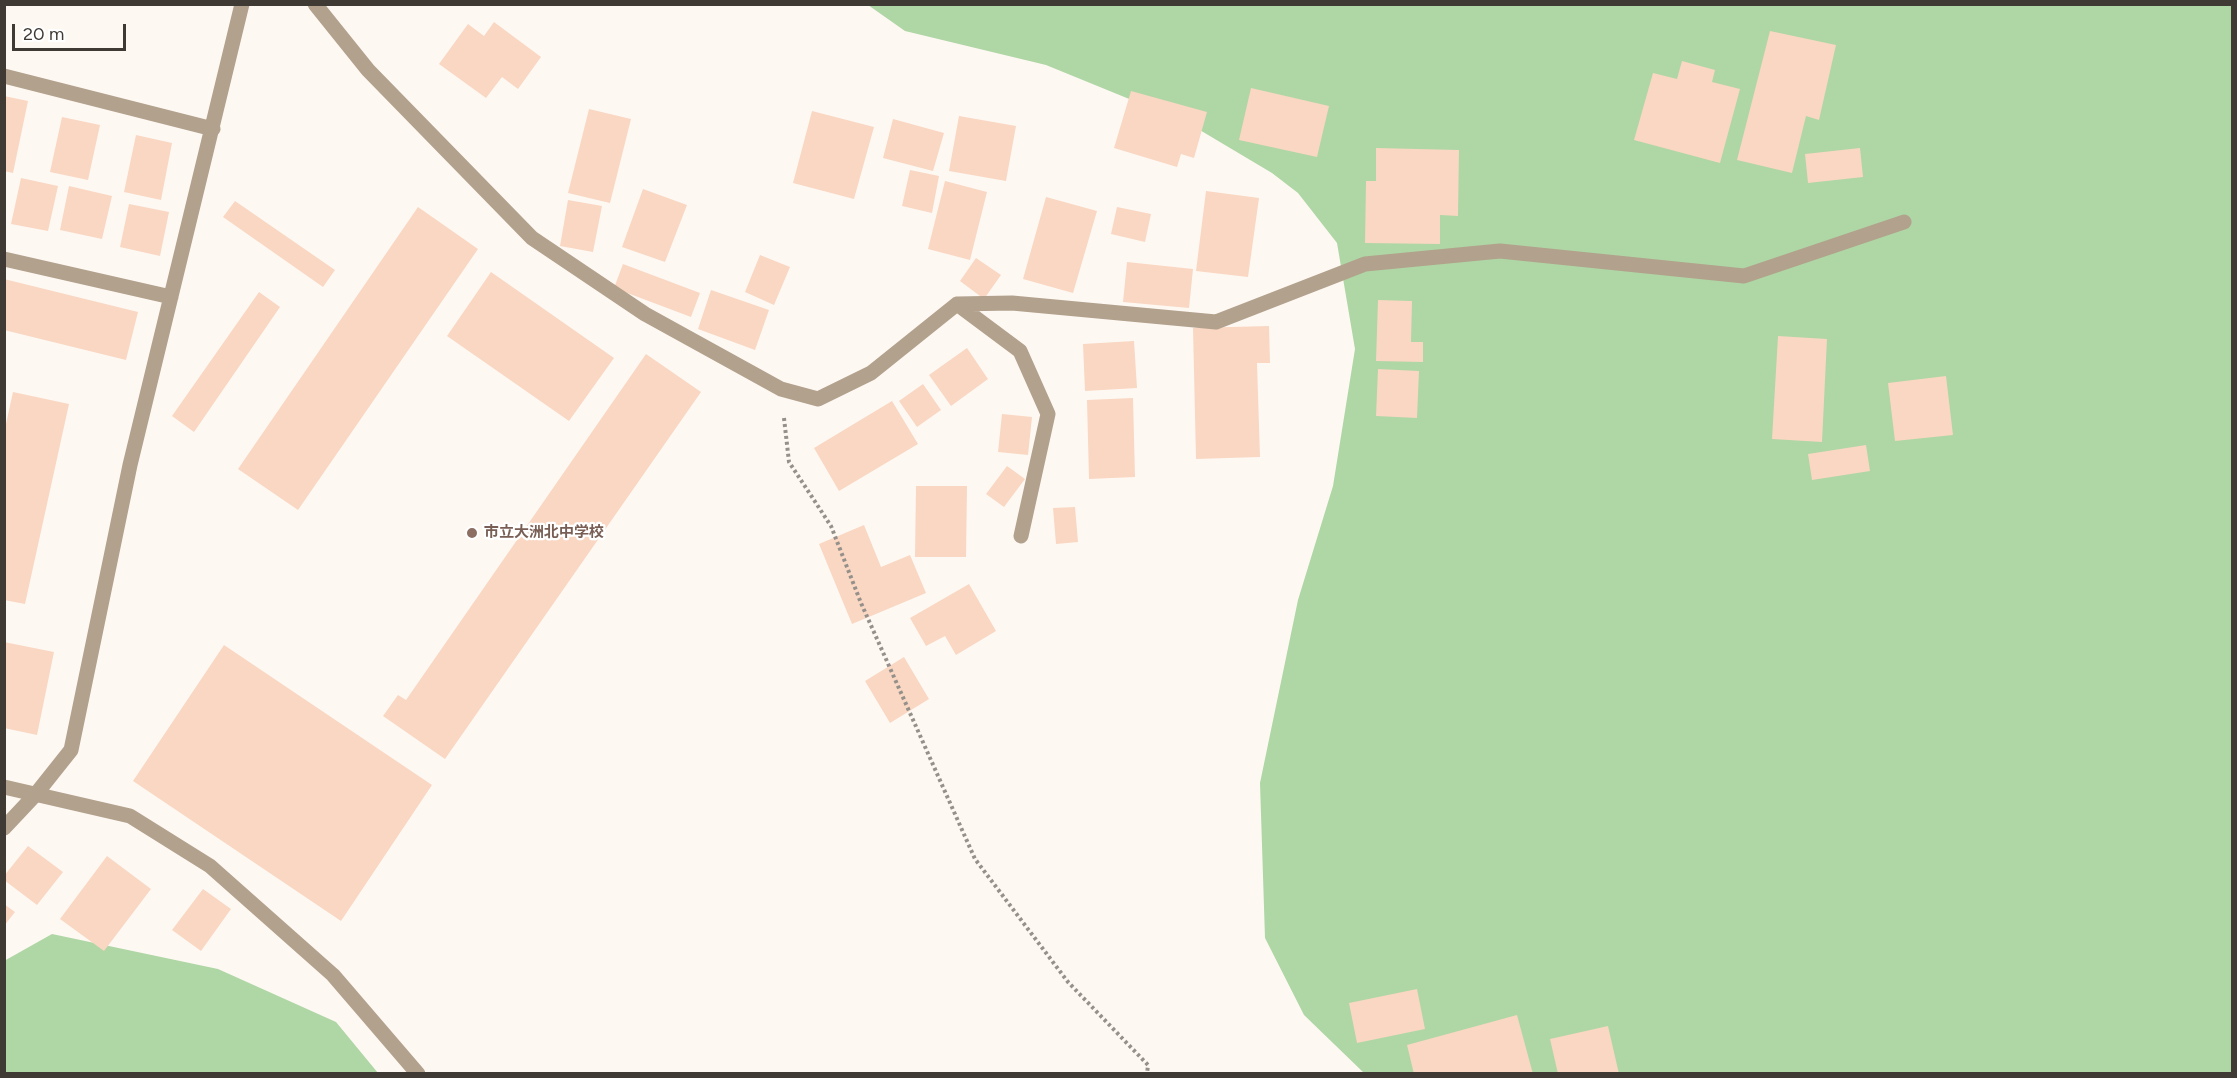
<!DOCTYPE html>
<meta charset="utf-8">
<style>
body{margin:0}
#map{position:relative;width:2237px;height:1078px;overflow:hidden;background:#fef8f3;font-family:Figtree,sans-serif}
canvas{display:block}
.frame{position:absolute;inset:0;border:6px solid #403a35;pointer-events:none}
.scale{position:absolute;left:12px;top:24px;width:114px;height:27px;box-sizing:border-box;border:3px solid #403a35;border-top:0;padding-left:8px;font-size:18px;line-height:21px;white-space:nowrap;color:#403a35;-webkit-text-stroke:4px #fff;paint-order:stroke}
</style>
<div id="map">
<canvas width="2237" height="1078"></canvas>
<div class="frame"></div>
<div class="scale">20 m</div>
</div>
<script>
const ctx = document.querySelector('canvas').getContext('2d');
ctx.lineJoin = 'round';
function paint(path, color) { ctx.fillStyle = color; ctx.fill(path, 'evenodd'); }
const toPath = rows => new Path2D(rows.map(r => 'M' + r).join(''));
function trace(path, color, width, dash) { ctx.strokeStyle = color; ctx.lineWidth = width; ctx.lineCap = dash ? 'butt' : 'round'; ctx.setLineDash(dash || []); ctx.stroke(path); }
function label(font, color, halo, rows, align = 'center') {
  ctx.font = font + ' Figtree,"Noto Sans JP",sans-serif'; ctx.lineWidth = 4.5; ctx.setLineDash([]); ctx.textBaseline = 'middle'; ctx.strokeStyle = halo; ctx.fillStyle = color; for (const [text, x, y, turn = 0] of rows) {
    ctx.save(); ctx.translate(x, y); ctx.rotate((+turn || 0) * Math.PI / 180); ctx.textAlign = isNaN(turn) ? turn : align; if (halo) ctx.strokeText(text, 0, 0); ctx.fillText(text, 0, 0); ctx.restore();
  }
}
const green = toPath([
 [868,5,2232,5,2232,1073,1364,1073,1304,1015,1265,938,1260,783,1298,600,1333,486,1355,349,1337,243,1298,193,1272,173,1188,123,1046,65,905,31],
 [52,934,218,969,336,1022,378,1073,5,1073,4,961]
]);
const building = toPath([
 [494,22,541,57,518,89,502,77,486,98,439,64,468,24,484,36],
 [1770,31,1836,45,1819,120,1806,116,1792,173,1737,160],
 [1682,61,1715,70,1712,82,1740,89,1720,163,1634,140,1653,73,1677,79],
 [1251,88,1329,106,1317,157,1239,140],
 [1131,91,1207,112,1194,158,1181,154,1177,167,1114,148],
 [4,96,28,101,13,173,4,171],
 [589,109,631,119,610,203,568,193],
 [812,111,874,127,854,199,793,183],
 [959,116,1016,126,1006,181,949,171],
 [62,117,100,125,88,180,50,172],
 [893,119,944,133,933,171,883,158],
 [136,135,172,143,161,200,124,192],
 [1376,148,1459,150,1458,216,1440,215,1440,244,1365,243,1366,181,1376,181],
 [1860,148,1863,177,1808,183,1805,154],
 [910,170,939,176,932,213,902,206],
 [21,178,58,186,48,231,11,224],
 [945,181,987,192,970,260,928,249],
 [69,186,112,196,102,239,60,230],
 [643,189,687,205,665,262,622,247],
 [1206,191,1259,198,1248,277,1196,271],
 [1046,197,1097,211,1073,293,1023,279],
 [568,200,602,206,593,252,560,246],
 [235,201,335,270,323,287,223,217],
 [129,204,169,212,160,256,120,247],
 [418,207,478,249,298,510,238,469],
 [1117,207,1151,214,1145,242,1111,234],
 [760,255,790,267,774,305,745,292],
 [976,258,1001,275,984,299,960,281],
 [1127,262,1193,269,1189,308,1123,302],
 [623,264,700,293,691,317,614,288],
 [491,272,614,358,569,421,447,336],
 [4,279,138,312,126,360,4,330],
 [711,290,769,310,755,350,698,329],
 [259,292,280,307,194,432,172,416],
 [1378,300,1412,301,1411,342,1423,342,1423,362,1376,361],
 [1269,326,1270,363,1257,363,1260,457,1196,459,1193,328],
 [1778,336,1827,339,1822,442,1772,439],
 [1134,341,1137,388,1085,391,1083,344],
 [967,348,988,379,951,406,929,375],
 [646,354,701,392,445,759,383,716,398,695,406,700],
 [1378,369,1419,371,1417,418,1376,416],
 [1946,376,1953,435,1895,441,1888,383],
 [923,384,941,410,917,427,899,401],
 [13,392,69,404,25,604,4,600,4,433],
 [1133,398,1135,477,1089,479,1087,400],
 [892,401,918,444,839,491,814,448],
 [1002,414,1032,417,1028,455,998,452],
 [1866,445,1870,471,1812,480,1808,454],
 [1007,466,1025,479,1004,507,986,494],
 [916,486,967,486,966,557,915,557],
 [1075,507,1078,542,1056,544,1053,508],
 [864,525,881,567,910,555,926,593,852,624,819,544],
 [969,584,996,631,956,655,945,636,926,646,910,618],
 [4,642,54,652,37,735,4,728],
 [224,645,432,785,341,921,133,781],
 [904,657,929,699,890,723,865,681],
 [28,846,63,872,37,905,4,880,4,876],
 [107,856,151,889,104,951,60,919],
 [203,889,231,909,201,951,172,930],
 [4,904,15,912,4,926],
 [1417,989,1425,1029,1357,1043,1349,1003],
 [1517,1015,1533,1074,1414,1074,1407,1045],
 [1608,1026,1619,1074,1558,1074,1550,1039]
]);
const path = toPath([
 [784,418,789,462,831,526,861,603,975,859,1068,982,1148,1065,1147,1074]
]);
const minor = toPath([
 [315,4,368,70,532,238,645,314,781,389,818,399,871,373,957,304,1012,303,1216,322,1365,264,1500,251,1744,276,1904,222],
 [4,76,213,129],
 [4,259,171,297],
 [957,304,1020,351,1048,414,1021,536],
 [4,787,130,816,210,866,333,975,418,1074],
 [4,828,36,794,71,750,130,465,242,4]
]);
const markers = [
 [472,533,6,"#8d6e63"]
];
const educationNames = [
 ["市立大洲北中学校",484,533]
];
paint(green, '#afd6a5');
paint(building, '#f9d7c2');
trace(path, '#96908b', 4, [3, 3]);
trace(minor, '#b2a18c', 15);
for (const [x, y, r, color] of markers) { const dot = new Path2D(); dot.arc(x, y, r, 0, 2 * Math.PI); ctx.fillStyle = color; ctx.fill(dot); trace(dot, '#fff', 2); }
label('bold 15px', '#785e54', '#fff', educationNames, 'left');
</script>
